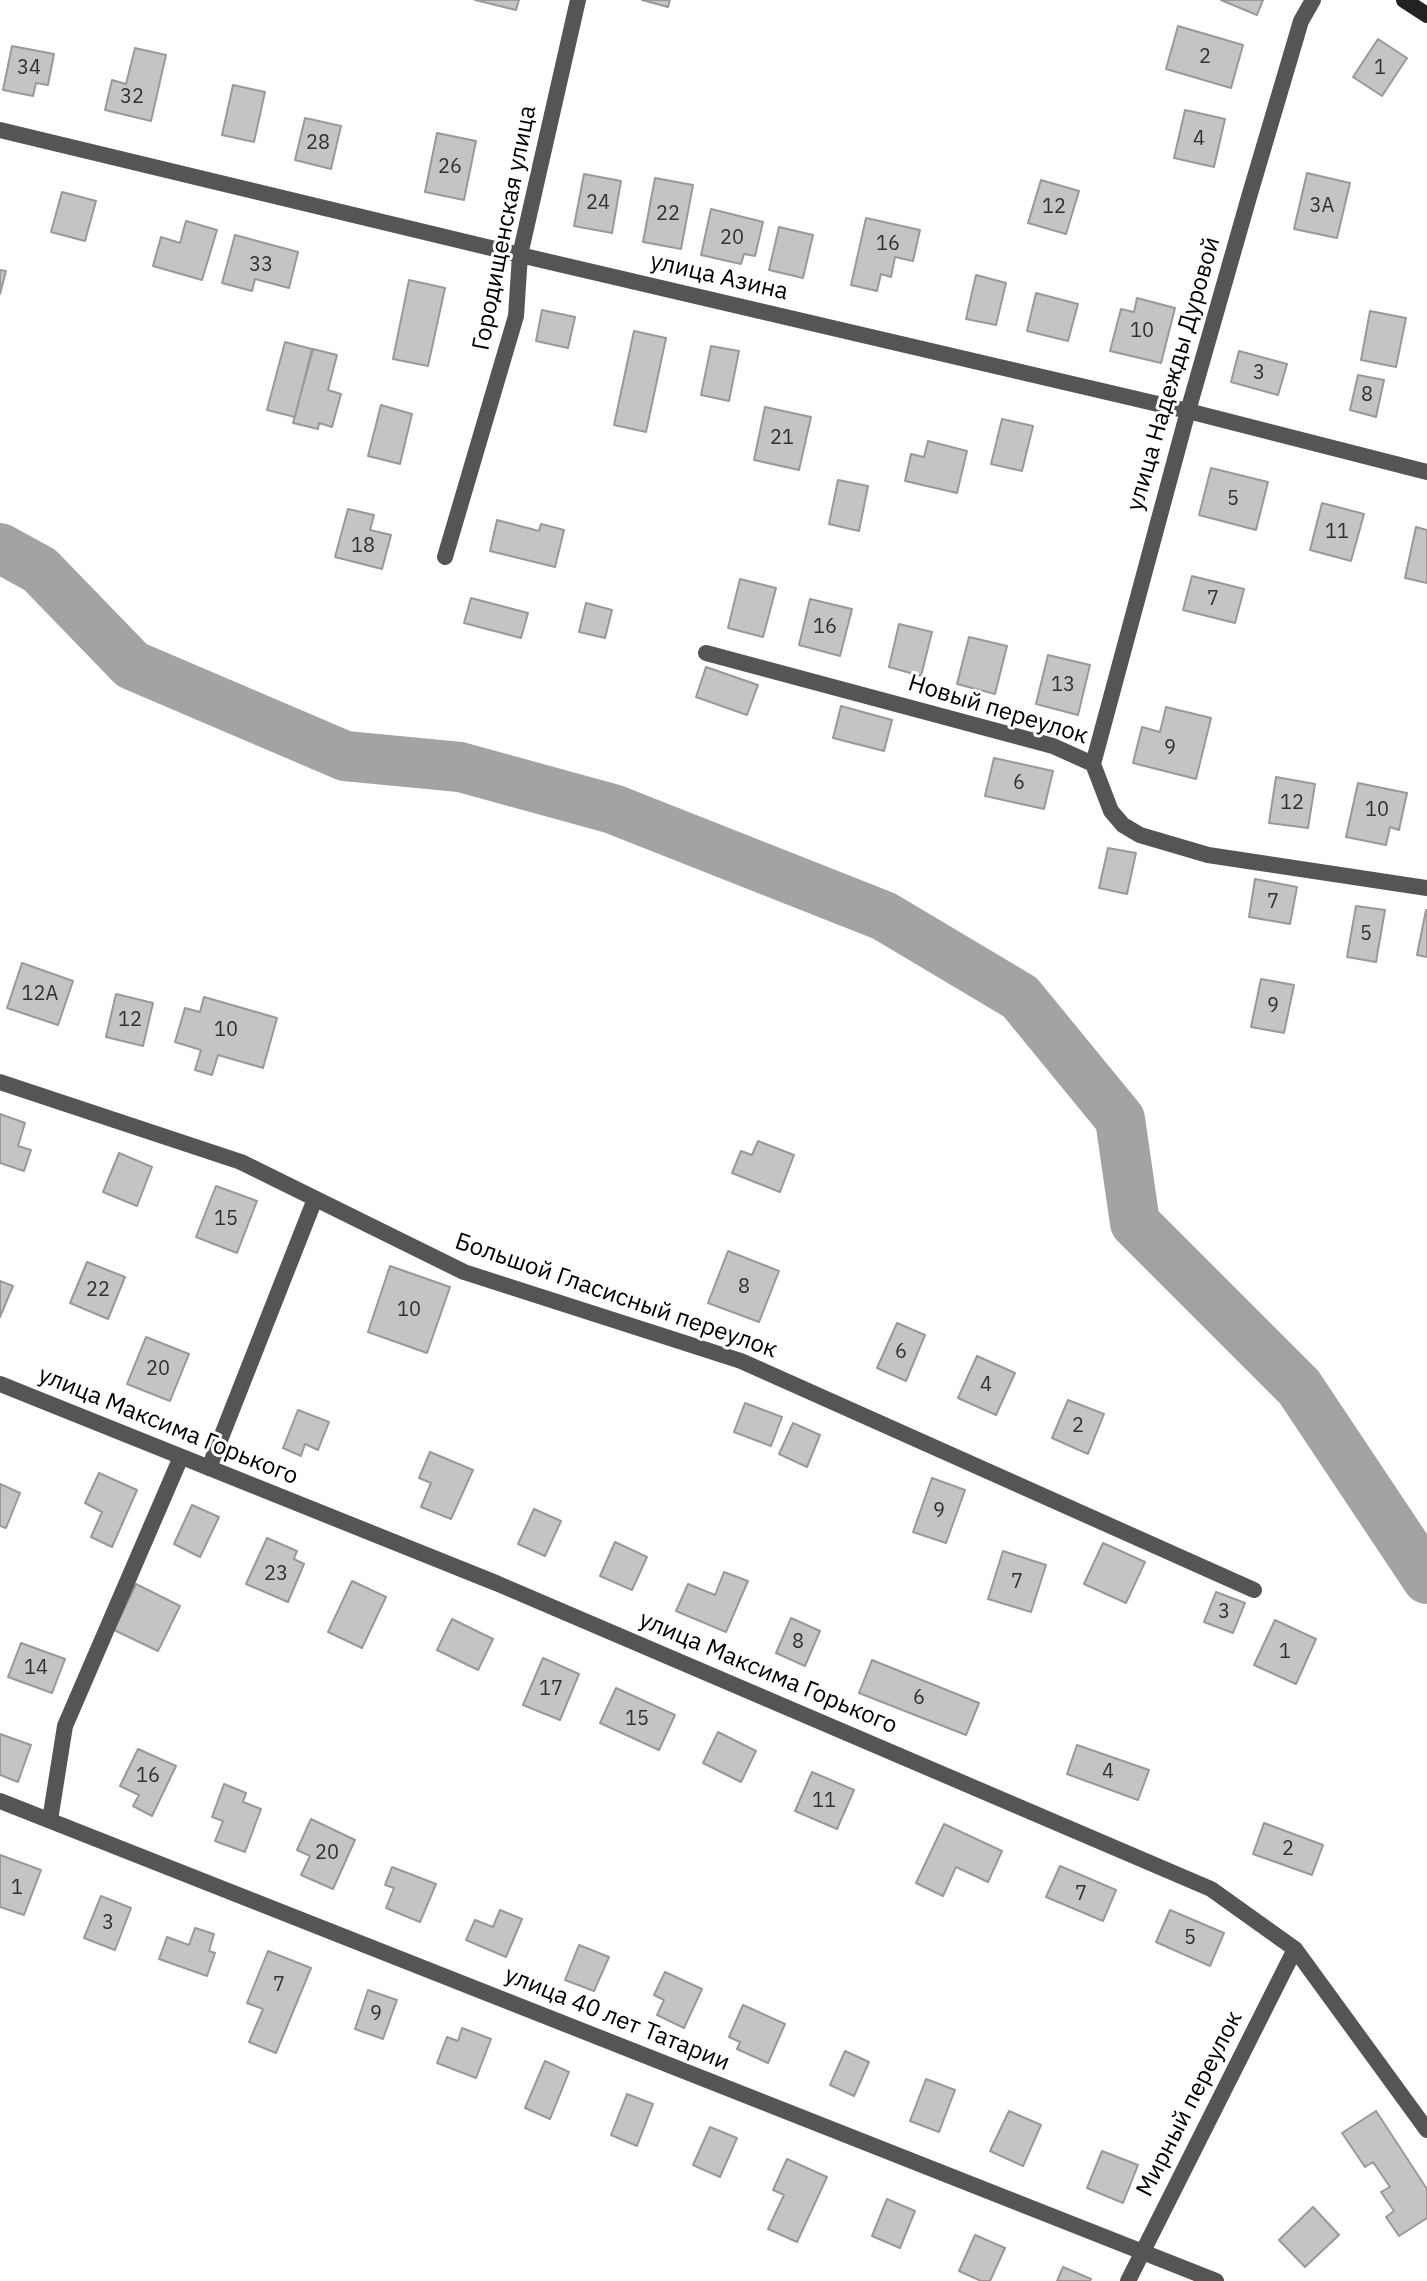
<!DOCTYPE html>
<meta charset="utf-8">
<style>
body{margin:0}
canvas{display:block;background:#fff}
</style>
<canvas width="1427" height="2281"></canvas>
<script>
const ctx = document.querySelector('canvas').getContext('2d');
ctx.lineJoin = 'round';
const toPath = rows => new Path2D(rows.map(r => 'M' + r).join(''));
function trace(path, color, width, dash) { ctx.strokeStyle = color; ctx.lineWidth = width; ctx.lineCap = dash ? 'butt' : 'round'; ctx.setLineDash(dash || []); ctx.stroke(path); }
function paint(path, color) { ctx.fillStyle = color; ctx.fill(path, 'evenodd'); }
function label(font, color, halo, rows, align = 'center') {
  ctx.font = font + ' "IBM Plex Sans",sans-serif'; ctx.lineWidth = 6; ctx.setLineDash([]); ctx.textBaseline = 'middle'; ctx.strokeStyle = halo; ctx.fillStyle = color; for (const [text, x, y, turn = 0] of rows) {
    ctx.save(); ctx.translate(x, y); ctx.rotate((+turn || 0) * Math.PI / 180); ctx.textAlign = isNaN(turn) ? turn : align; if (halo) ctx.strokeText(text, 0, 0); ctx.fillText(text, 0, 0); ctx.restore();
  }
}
const river = toPath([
 [0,548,40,570,132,665,345,756,460,767,613,809,884,916,1020,997,1120,1119,1135,1223,1299,1387,1427,1579]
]);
const building = toPath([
 [475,0,519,0,516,10,475,0],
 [642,0,670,0,668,7,642,0],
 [1221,0,1263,0,1257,15,1221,0],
 [1178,26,1243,45,1231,88,1166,69,1178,26],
 [1378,39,1407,58,1382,96,1353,77,1378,39],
 [12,46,54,54,48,85,36,83,33,96,3,90,12,46],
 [135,48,166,55,151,121,105,110,112,80,126,84,135,48],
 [233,85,265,92,254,142,222,135,233,85],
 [1185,110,1225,119,1214,167,1174,158,1185,110],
 [305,118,341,126,331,169,295,160,305,118],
 [437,133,476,141,464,200,425,192,437,133],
 [1307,173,1350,183,1337,238,1294,229,1307,173],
 [584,174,621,181,612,233,574,226,584,174],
 [655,178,693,185,681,249,643,242,655,178],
 [1041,180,1079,191,1066,234,1028,223,1041,180],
 [62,192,96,201,85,241,51,232,62,192],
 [711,209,763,222,755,256,744,254,741,264,701,255,711,209],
 [866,218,920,230,913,261,895,257,891,277,881,274,877,291,851,285,866,218],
 [186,221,217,230,202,280,153,266,161,237,180,243,186,221],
 [779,227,813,235,803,278,769,270,779,227],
 [235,235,298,252,289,288,255,279,252,291,222,283,235,235],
 [0,270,6,271,0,294,0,270],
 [976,275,1006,283,996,325,966,319,976,275],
 [409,280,445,288,428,366,393,359,409,280],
 [1036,293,1078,304,1068,341,1027,331,1036,293],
 [1137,298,1175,308,1161,363,1110,351,1121,309,1134,312,1137,298],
 [542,310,575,317,568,348,536,341,542,310],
 [1370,311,1406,318,1396,367,1361,360,1370,311],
 [634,331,666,338,646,432,614,425,634,331],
 [285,342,312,349,295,417,267,410,285,342],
 [711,346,739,351,729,401,701,395,711,346],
 [313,349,337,355,328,390,341,394,332,427,319,423,318,429,293,423,313,349],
 [1239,351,1287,364,1278,395,1231,382,1239,351],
 [1358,375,1384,380,1376,417,1350,410,1358,375],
 [381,405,412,414,400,464,368,456,381,405],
 [765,407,811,417,799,470,754,460,765,407],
 [1002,419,1033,426,1022,471,991,464,1002,419],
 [928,441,967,451,957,493,905,481,911,454,924,457,928,441],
 [1211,468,1268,482,1256,530,1199,515,1211,468],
 [838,480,868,486,859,531,829,524,838,480],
 [1322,503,1364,514,1351,561,1310,550,1322,503],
 [348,509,374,515,370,530,391,535,382,569,335,557,348,509],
 [497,520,539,531,541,524,564,530,555,567,490,551,497,520],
 [1416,527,1427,530,1427,583,1405,578,1416,527],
 [1192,576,1244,589,1235,623,1183,610,1192,576],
 [740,579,776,588,763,637,728,628,740,579],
 [471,598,528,613,521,638,464,623,471,598],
 [810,599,852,609,840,656,799,645,810,599],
 [586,603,612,610,605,638,579,632,586,603],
 [899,624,932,632,921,676,889,667,899,624],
 [969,637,1007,646,995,694,957,684,969,637],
 [1048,655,1090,665,1078,715,1036,704,1048,655],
 [706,667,758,685,747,715,696,697,706,667],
 [841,706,892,720,884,751,833,738,841,706],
 [1166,707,1211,718,1196,779,1133,763,1142,727,1160,732,1166,707],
 [994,758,1053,771,1044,809,985,796,994,758],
 [1276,777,1315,784,1308,828,1269,823,1276,777],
 [1358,783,1407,793,1399,830,1390,827,1386,845,1346,837,1358,783],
 [1108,848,1136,853,1127,894,1099,888,1108,848],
 [1255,879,1297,887,1290,924,1249,917,1255,879],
 [1356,906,1385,910,1376,962,1347,957,1356,906],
 [1426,910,1427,910,1427,957,1417,955,1426,910],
 [22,963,73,981,58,1025,7,1008,22,963],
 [1261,979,1294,985,1284,1033,1251,1027,1261,979],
 [116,994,153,1003,143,1046,106,1037,116,994],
 [204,997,277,1018,263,1068,218,1055,212,1075,195,1070,201,1050,175,1042,185,1008,200,1012,204,997],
 [0,1114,25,1123,18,1146,31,1150,24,1171,0,1163,0,1114],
 [758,1141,794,1155,780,1192,732,1173,741,1151,752,1155,758,1141],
 [119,1153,152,1167,137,1206,103,1192,119,1153],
 [216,1186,257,1201,237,1253,196,1237,216,1186],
 [728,1251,779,1271,759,1322,708,1303,728,1251],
 [87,1262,125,1277,108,1319,70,1303,87,1262],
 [390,1266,450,1287,427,1353,368,1332,390,1266],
 [0,1281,13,1286,0,1317,0,1281],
 [897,1323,925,1335,906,1381,877,1368,897,1323],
 [146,1337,189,1354,170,1401,127,1384,146,1337],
 [977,1356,1015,1373,996,1415,958,1398,977,1356],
 [1068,1400,1104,1414,1088,1454,1052,1438,1068,1400],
 [745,1403,782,1417,771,1446,734,1432,745,1403],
 [298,1410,329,1422,318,1450,305,1444,301,1456,283,1448,298,1410],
 [793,1423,820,1435,807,1467,779,1454,793,1423],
 [430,1452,473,1470,451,1519,421,1507,431,1483,419,1478,430,1452],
 [99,1473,137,1490,112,1547,91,1537,102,1512,85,1503,99,1473],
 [932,1478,965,1490,946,1543,913,1532,932,1478],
 [0,1484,20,1493,6,1528,0,1526,0,1484],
 [192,1505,219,1517,200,1557,174,1544,192,1505],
 [534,1509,561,1521,545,1556,518,1544,534,1509],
 [267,1538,297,1551,294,1559,304,1564,288,1602,246,1584,267,1538],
 [615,1542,647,1557,632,1590,600,1576,615,1542],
 [1103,1543,1145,1562,1126,1603,1084,1584,1103,1543],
 [1003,1551,1046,1565,1031,1612,988,1599,1003,1551],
 [724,1572,748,1581,726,1632,676,1611,688,1584,715,1595,724,1572],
 [352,1581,386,1597,362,1648,328,1632,352,1581],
 [136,1584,180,1606,158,1651,114,1630,136,1584],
 [1216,1592,1245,1603,1233,1633,1204,1622,1216,1592],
 [791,1618,820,1631,805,1666,776,1653,791,1618],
 [452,1619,493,1639,478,1670,437,1650,452,1619],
 [1275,1620,1316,1639,1296,1684,1254,1665,1275,1620],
 [21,1643,65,1659,52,1693,8,1677,21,1643],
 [543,1658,579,1674,560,1720,523,1705,543,1658],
 [872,1660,979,1703,966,1735,859,1693,872,1660],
 [616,1688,675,1715,659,1750,600,1723,616,1688],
 [718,1732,756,1751,741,1782,703,1763,718,1732],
 [0,1734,31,1745,18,1782,0,1775,0,1734],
 [1077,1745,1149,1770,1138,1800,1067,1774,1077,1745],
 [138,1749,176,1766,152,1816,133,1806,139,1795,120,1786,138,1749],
 [812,1772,854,1790,837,1829,795,1811,812,1772],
 [224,1784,246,1793,243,1802,261,1809,245,1852,215,1841,223,1821,212,1817,224,1784],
 [311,1819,355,1840,333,1889,301,1875,310,1856,297,1850,311,1819],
 [1264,1823,1323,1845,1312,1875,1253,1854,1264,1823],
 [944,1824,1002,1851,988,1882,956,1867,943,1896,916,1883,944,1824],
 [0,1855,41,1870,24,1915,0,1907,0,1855],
 [1060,1866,1116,1890,1103,1921,1046,1897,1060,1866],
 [392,1867,436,1884,420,1922,386,1908,394,1888,385,1885,392,1867],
 [101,1896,131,1908,115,1950,84,1938,101,1896],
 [500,1910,522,1919,506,1957,466,1940,475,1920,493,1927,500,1910],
 [1170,1910,1224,1933,1210,1966,1156,1942,1170,1910],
 [195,1928,214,1934,209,1951,215,1953,207,1976,159,1959,167,1937,189,1945,195,1928],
 [579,1945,609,1957,594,1991,565,1980,579,1945],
 [268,1951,311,1968,276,2053,249,2042,263,2009,247,2003,268,1951],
 [665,1972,702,1989,684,2028,657,2015,664,2000,654,1995,665,1972],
 [368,1990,397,2000,383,2039,355,2029,368,1990],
 [743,2005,785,2024,768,2063,737,2049,740,2042,729,2037,743,2005],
 [462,2028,491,2039,476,2078,437,2063,447,2037,458,2041,462,2028],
 [845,2051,869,2062,854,2096,830,2085,845,2051],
 [545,2061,569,2072,550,2119,525,2108,545,2061],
 [926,2079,955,2090,939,2132,910,2121,926,2079],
 [627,2094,653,2104,637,2146,611,2135,627,2094],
 [1009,2111,1041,2125,1023,2166,990,2151,1009,2111],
 [1376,2111,1427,2189,1427,2218,1399,2236,1386,2217,1394,2211,1381,2192,1390,2187,1373,2162,1365,2167,1342,2133,1376,2111],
 [710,2127,737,2138,720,2177,693,2165,710,2127],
 [1102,2151,1138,2165,1123,2203,1087,2188,1102,2151],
 [787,2159,827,2177,797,2242,768,2229,784,2195,773,2190,787,2159],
 [887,2199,915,2211,900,2248,872,2236,887,2199],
 [1313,2207,1339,2235,1305,2267,1279,2240,1313,2207],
 [975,2235,1005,2248,990,2281,981,2281,959,2271,975,2235],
 [1063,2267,1091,2279,1090,2281,1057,2281,1063,2267]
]);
const street = toPath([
 [0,130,520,255,1188,411,1427,472],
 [445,557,516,316,520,255,578,0],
 [706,653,1053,746,1093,764,1111,811,1123,825,1140,835,1208,855,1427,888],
 [1093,764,1188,411,1249,197,1301,21,1313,0],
 [0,1082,241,1162,464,1272,741,1361,1254,1590],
 [0,1384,496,1583,1211,1889,1295,1949,1427,2130],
 [209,1468,315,1199],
 [0,1801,1216,2281],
 [50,1820,65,1726,181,1457],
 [1128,2281,1295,1949]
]);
const secondary = toPath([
 [1404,0,1427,15]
]);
const numberNames = [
 ["2",1205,57],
 ["34",29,68],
 ["1",1380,68],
 ["32",132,97],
 ["4",1199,139],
 ["28",318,143],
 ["26",450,167],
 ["24",598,203],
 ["3А",1322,206],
 ["12",1054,207],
 ["22",668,214],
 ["20",732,238],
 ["16",888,244],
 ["33",261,265],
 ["10",1142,331],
 ["3",1259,373],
 ["8",1367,395],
 ["21",782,438],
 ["5",1233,499],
 ["11",1337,532],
 ["18",363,546],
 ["7",1213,599],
 ["16",825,627],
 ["13",1063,685],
 ["9",1170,748],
 ["6",1019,783],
 ["12",1292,803],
 ["10",1377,810],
 ["7",1273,902],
 ["5",1366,934],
 ["12А",40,994],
 ["9",1273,1006],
 ["12",130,1020],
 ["10",226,1030],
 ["15",226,1219],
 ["8",744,1287],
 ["22",98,1290],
 ["10",409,1310],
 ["6",901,1352],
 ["20",158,1369],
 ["4",986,1385],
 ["2",1078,1426],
 ["9",939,1511],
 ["23",276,1574],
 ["7",1017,1582],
 ["3",1224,1612],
 ["8",798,1642],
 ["1",1285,1652],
 ["14",36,1668],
 ["17",551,1689],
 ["6",919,1698],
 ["15",637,1719],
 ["4",1108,1772],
 ["16",148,1776],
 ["11",824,1801],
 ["2",1288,1849],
 ["20",327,1853],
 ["1",17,1888],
 ["7",1081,1894],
 ["3",108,1923],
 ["5",1190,1938],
 ["7",279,1985],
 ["9",376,2014]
];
const streetNames = [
 ["Городищенская улица",505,228,-79],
 ["улица Азина",719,277,13],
 ["улица Надежды Дуровой",1174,374,-74],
 ["Новый переулок",998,710,17],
 ["Большой Гласисный переулок",616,1296,19],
 ["улица Максима Горького",168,1426,22],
 ["улица Максима Горького",768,1673,23],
 ["улица 40 лет Татарии",617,2019,22],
 ["Мирный переулок",1190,2104,-63]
];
trace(river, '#a3a3a3', 50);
paint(building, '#c4c4c4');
trace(building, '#999', 2);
trace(street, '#555', 16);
trace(secondary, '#222', 16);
label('20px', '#313131', null, numberNames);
label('24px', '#000', '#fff', streetNames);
</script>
